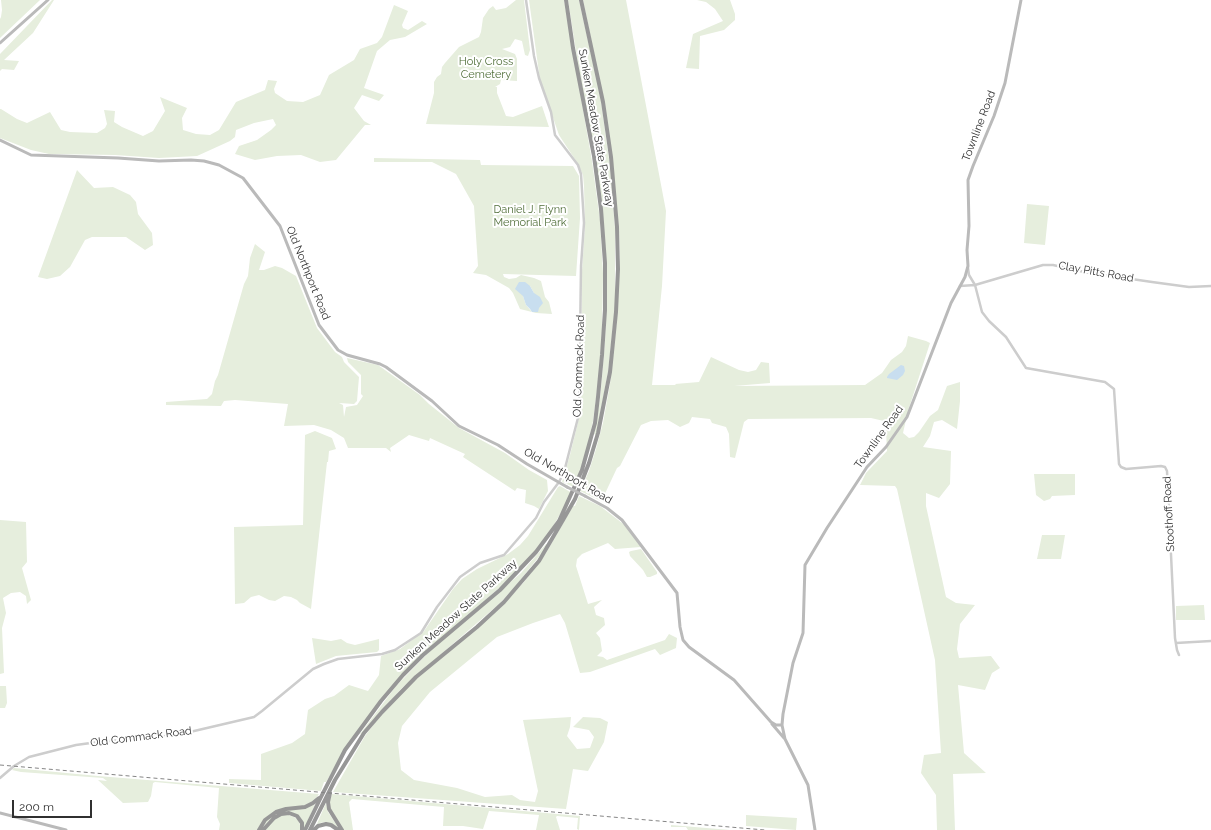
<!DOCTYPE html>
<style>
body{margin:0}
#map{position:relative;width:1211px;height:830px;overflow:hidden;background:#fff;font-family:Raleway,sans-serif}
canvas{display:block}
.scale{position:absolute;left:12px;top:800px;width:80px;height:18px;box-sizing:border-box;border:2px solid #303030;border-top:0;padding-left:5px;font-size:12px;line-height:14px;white-space:nowrap;color:#303030;-webkit-text-stroke:3px #fff;paint-order:stroke}
</style>
<div id="map">
<canvas width="1211" height="830"></canvas>
<div class="scale">200 m</div>
</div>
<script>
const ctx = document.querySelector('canvas').getContext('2d');
ctx.lineJoin = 'round';
function paint(path, color) { ctx.fillStyle = color; ctx.fill(path, 'evenodd'); }
const toPath = rows => new Path2D(rows.map(r => 'M' + r).join(''));
function trace(path, color, width, dash) { ctx.strokeStyle = color; ctx.lineWidth = width; ctx.lineCap = dash ? 'butt' : 'round'; ctx.setLineDash(dash || []); ctx.stroke(path); }
function label(font, color, halo, rows, align = 'center') {
  ctx.font = font + ' Raleway,sans-serif'; ctx.lineWidth = 4; ctx.setLineDash([]); ctx.textBaseline = 'middle'; ctx.strokeStyle = halo; ctx.fillStyle = color; for (const [text, x, y, turn = 0] of rows) {
    ctx.save(); ctx.translate(x, y); ctx.rotate((+turn || 0) * Math.PI / 180); ctx.textAlign = isNaN(turn) ? turn : align; if (halo) ctx.strokeText(text, 0, 0); ctx.fillText(text, 0, 0); ctx.restore();
  }
}
const green = toPath([
 [1,0,40,0,0,38,0,19,1,17,2,10],
 [52,0,54,0,33,33,4,60,19,61,14,70,2,69,0,71,0,54],
 [516,0,524,0,530,50,528,56,525,55,522,41,515,39,510,47,502,49,515,54,517,59,517,81,501,80,500,84,495,87,497,87,497,93,506,116,513,117,542,106,549,127,426,124,434,93,434,82,437,77,441,74,442,67,445,63,459,47,479,37,481,32,483,18,489,9,493,6,496,10,506,8],
 [529,0,564,0,592,161,600,220,603,274,602,330,599,375,593,421,585,457,574,487,562,482,570,455,581,410,582,271,585,226,584,186,583,175,578,164,559,135,540,80],
 [568,0,579,0,600,94,610,166,615,228,615,307,608,372,596,435,594,434,600,399,605,342,607,289,604,231],
 [583,0,626,0,666,211,662,286,652,385,676,385,675,384,699,382,711,357,739,370,748,372,756,370,761,362,769,363,770,383,734,386,865,385,882,373,891,360,902,352,906,346,908,336,926,341,930,343,908,411,903,433,909,438,914,437,919,432,930,416,938,410,947,386,960,382,960,401,957,429,942,420,934,422,930,436,923,447,951,451,950,484,939,498,926,493,926,506,946,597,956,603,975,605,960,624,957,649,959,658,991,656,1000,668,992,673,985,690,958,685,964,753,986,773,953,774,955,830,937,830,936,795,921,773,924,755,941,753,935,660,897,489,895,486,860,485,866,473,887,451,886,430,890,424,888,422,871,418,748,419,744,422,735,458,730,457,729,434,726,427,712,423,710,419,692,417,689,423,680,427,668,420,651,421,641,425,620,466,617,468,602,500,604,501,603,502,580,491,589,471,596,449,603,423,610,384,617,319,620,257,619,228,603,97],
 [697,0,730,0,735,14,735,20,724,30,700,36,699,69,686,68,693,34,723,21,715,9,706,2],
 [394,5,408,11,402,25,403,28,408,30,422,21,427,24,405,37,390,40,377,51,364,88,384,95,379,101,362,95,354,108,364,121,371,125,365,125,336,160,320,162,301,155,277,156,255,160,235,154,239,146,257,140,271,130,276,125,273,119,254,123,236,130,235,137,230,141,197,156,159,158,115,155,49,154,31,150,0,138,0,109,1,109,17,119,27,123,50,112,61,130,70,132,97,133,105,128,107,124,104,110,115,111,114,122,122,127,143,136,153,131,165,111,160,97,187,108,182,118,183,130,196,134,210,135,219,130,236,102,265,90,268,80,277,81,274,89,275,93,287,101,303,102,320,95,329,75,354,60,360,49,377,43,382,37],
 [374,158,480,160,481,165,573,166,579,176,580,218,576,276,503,274,504,277,509,279,516,278,521,275,534,278,541,281,545,297,549,302,552,314,536,313,520,309,513,293,509,288,486,275,473,273,478,266,474,206,456,174,432,162,374,162],
 [530,286,534,293,532,312,526,305,523,296],
 [77,170,94,188,113,187,130,195,136,202,138,214,152,233,153,245,145,250,126,237,92,237,85,240,70,267,60,276,47,279,38,277],
 [1027,204,1049,206,1045,245,1024,243],
 [255,244,265,252,259,270,264,270,275,266,282,268,296,276,317,328,335,352,342,357,344,362,359,377,357,401,354,404,339,403,343,405,344,417,346,407,357,405,363,396,361,394,361,375,348,362,347,358,378,365,420,395,429,404,459,428,505,453,529,470,547,480,548,491,539,509,534,506,525,503,526,490,517,488,515,491,463,457,465,454,430,438,429,441,409,435,390,448,391,452,386,448,348,448,344,438,331,430,314,425,284,426,288,404,235,400,224,401,221,406,166,405,166,402,207,399,212,394,215,381,218,375,244,284,248,276,250,258],
 [315,431,332,438,336,449,329,451,328,462,327,462,311,609,300,603,297,600,291,597,284,596,275,601,269,600,259,595,251,597,244,603,235,604,234,527,303,525,305,435],
 [1034,474,1075,474,1075,495,1052,496,1050,499,1044,501,1036,495],
 [560,486,572,493,551,530,536,550,515,574,406,670,347,746,326,782,324,782,321,791,229,783,229,779,261,780,261,754,292,743,305,734,308,710,325,699,334,696,349,685,368,691,379,675,381,656,400,649,424,631,453,589,462,579,477,569,508,554,520,545,528,536,558,487],
 [579,496,600,506,626,526,641,547,615,549,608,543,582,554,577,559,576,566,588,604,602,600,594,607,596,615,604,618,605,625,596,633,600,638,602,651,597,656,603,657,607,660,665,640,669,634,677,638,676,648,660,655,655,649,590,672,580,673,565,623,560,614,533,623,497,637,430,692,402,726,398,743,401,770,414,780,457,788,485,797,512,795,520,800,535,802,538,791,523,720,571,717,570,727,567,736,577,749,590,748,594,737,589,730,573,727,583,717,600,718,608,722,604,742,588,771,573,769,566,809,333,792,365,736,380,716,401,693,425,671,500,608,524,582,546,553,573,506,575,506],
 [0,520,26,522,27,562,22,568,31,600,27,604,26,596,20,592,11,593,3,598,6,613,2,628,4,673,0,674],
 [1042,535,1065,535,1061,559,1037,559],
 [546,544,548,545,538,558,514,588,499,604,402,688,372,721,362,735,360,734,396,686,431,650,521,573],
 [641,549,657,572,657,574,650,577,647,577,643,570,630,556,629,552,631,551],
 [1204,605,1205,620,1176,620,1176,606],
 [312,638,331,641,341,639,347,643,355,645,379,639,379,650,377,652,336,656,316,664],
 [0,686,6,686,7,703,5,708,0,708],
 [14,768,98,776,319,794,314,801,303,806,285,808,262,823,257,830,219,830,220,824,217,817,219,788,155,782,153,783,151,796,148,802,123,803,98,780,107,781,103,778,21,772,12,770],
 [332,794,580,816,579,830,577,829,578,818,557,816,556,817,560,830,536,830,539,815,489,811,483,829,463,826,443,826,444,807,352,799,349,802,353,830,343,830,330,810,329,803],
 [326,803,328,812,340,830,326,822,320,823,316,826],
 [315,804,304,830,303,825,293,813,274,816,263,827,265,822,277,813,284,810,306,808],
 [286,814,294,817,299,821,301,830,264,830,268,825,281,815],
 [746,815,797,818,796,830,746,826],
 [671,825,730,830,688,830,686,827,671,827]
]);
const water = toPath([
 [519,282,525,282,530,286,534,293,540,297,543,303,539,308,538,312,532,312,530,309,526,305,523,296,515,289],
 [901,365,904,366,905,371,903,375,897,380,887,378,887,377,889,374]
]);
const tertiary = toPath([
 [968,268,969,275,975,285,982,312,989,321,1006,337,1026,368,1105,382,1114,389,1119,464,1121,467,1126,469,1161,466,1165,467,1167,471,1175,638,1177,650,1179,655],
 [960,286,975,285,1043,265,1053,265,1084,272,1152,282,1189,287,1211,286],
 [1176,643,1211,641],
 [0,778,14,766,29,757,76,745,98,742,177,735,254,717,262,711,313,669,324,664,338,659,382,654,395,650,421,633,437,607,460,577,480,563,504,555,536,518,544,502,559,482,564,472,579,414,581,266,584,223,581,174,578,165,555,135,551,112,539,78,534,56,526,0]
]);
const secondary = toPath([
 [0,43,48,0],
 [0,140,31,155,118,158,159,161,191,160,204,161,219,165,243,178,280,226,319,325,338,350,347,355,380,364,386,367,432,401,459,426,498,445,527,464,567,487],
 [585,496,607,508,622,520,677,593,680,627,683,640,689,647,734,680,771,722,776,725,782,725],
 [772,724,784,738],
 [0,813,66,830],
 [815,830,808,785,785,739,782,725,783,714,793,663,803,633,805,565,827,528,867,467,886,447,907,417,951,303,965,277,968,266,967,250,969,226,968,180,973,166,994,116,1005,83,1021,0]
]);
const motorway = toPath([
 [330,793,328,802,329,809,342,830],
 [259,830,265,820,276,812,286,809,305,807,313,803,319,798],
 [263,830,274,818,281,814,289,813,297,816,302,823,302,830],
 [305,830,321,797,345,750,381,701,403,675,423,655,500,590,536,552,559,521,582,470,595,423,598,397,602,355,605,310,605,263,601,209,594,156,573,48,566,0],
 [310,830,335,780,364,733,382,712,416,677,477,627,504,602,539,561,563,520,575,499,589,463,598,433,610,372,616,312,618,269,617,227,611,157,603,102,581,0],
 [314,830,318,826,326,824,331,825,338,830]
]);
const rail = toPath([
 [0,765,765,830]
]);
const secondaryBridge = toPath([
 [567,487,585,496]
]);
const parkNames = [
 ["Holy Cross",486,62],
 ["Cemetery",486,75],
 ["Daniel J. Flynn",530,210],
 ["Memorial Park",530,223]
];
const streetNames = [
 ["Townline Road",979,126,-69],
 ["Sunken Meadow State Parkway",596,128,80],
 ["Clay Pitts Road",1096,272,10],
 ["Old Northport Road",308,273,68],
 ["Old Commack Road",579,366,-88],
 ["Townline Road",879,437,-54],
 ["Old Northport Road",568,476,30],
 ["Stoothoff Road",1169,514,-93],
 ["Sunken Meadow State Parkway",456,615,-42],
 ["Old Commack Road",141,737,-7]
];
paint(green, '#e6eedd');
paint(water, '#c8deef');
trace(tertiary, '#cdcdcd', 2.5);
trace(secondary, '#bababa', 3);
trace(motorway, '#979797', 4);
trace(rail, '#858585', 1, [4, 3]);
trace(secondaryBridge, '#bababa', 3);
label('11px', '#516f3a', '#fff', parkNames);
label('11px', '#303030', '#fff', streetNames);
</script>
